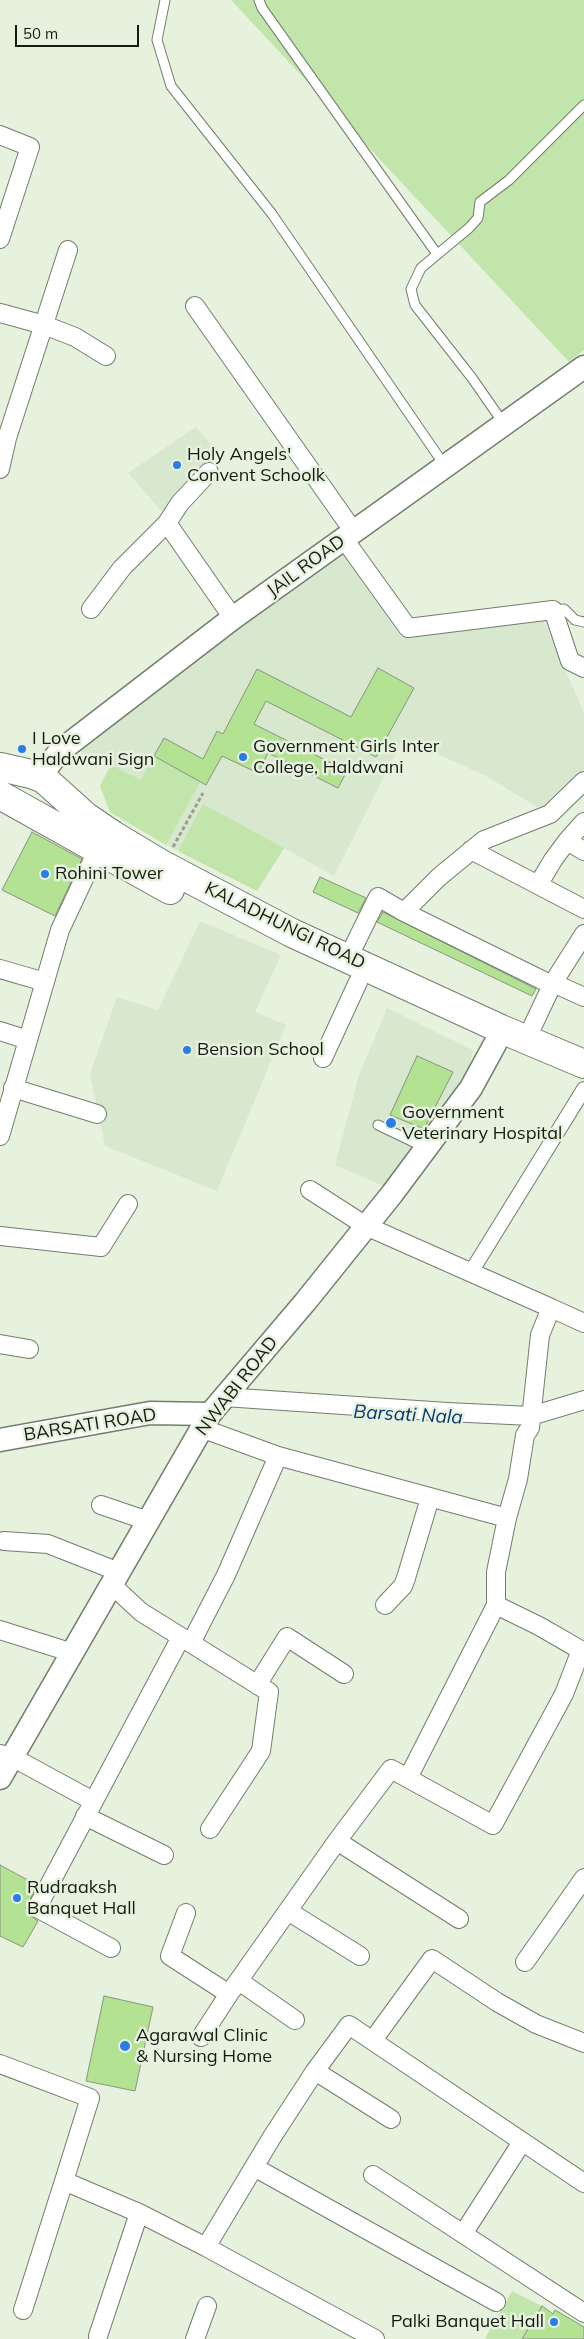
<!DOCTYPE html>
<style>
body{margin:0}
#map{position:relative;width:584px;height:2339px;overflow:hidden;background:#e6f2de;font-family:Mulish,sans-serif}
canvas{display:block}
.scale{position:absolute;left:15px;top:25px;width:124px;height:22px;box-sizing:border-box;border:2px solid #161a13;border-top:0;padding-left:6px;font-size:15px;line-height:18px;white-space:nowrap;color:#161a13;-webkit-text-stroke:4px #e6f2de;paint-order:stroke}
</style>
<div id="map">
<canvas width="584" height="2339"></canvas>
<div class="scale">50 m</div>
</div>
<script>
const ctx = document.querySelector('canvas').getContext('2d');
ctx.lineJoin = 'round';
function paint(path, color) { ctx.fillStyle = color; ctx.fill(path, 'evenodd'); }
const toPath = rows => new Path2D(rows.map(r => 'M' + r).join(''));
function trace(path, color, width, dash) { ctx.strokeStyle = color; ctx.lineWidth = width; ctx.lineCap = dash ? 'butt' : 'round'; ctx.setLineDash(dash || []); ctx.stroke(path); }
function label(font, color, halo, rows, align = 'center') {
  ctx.font = font + ' Mulish,sans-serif'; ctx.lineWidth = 5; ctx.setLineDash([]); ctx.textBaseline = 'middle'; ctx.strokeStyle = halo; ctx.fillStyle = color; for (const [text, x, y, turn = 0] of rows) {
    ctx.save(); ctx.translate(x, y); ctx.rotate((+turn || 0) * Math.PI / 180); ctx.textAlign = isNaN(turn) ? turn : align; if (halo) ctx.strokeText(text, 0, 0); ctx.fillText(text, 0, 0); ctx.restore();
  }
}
const built = toPath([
 [196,427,222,457,165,515,128,473],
 [342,552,402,638,544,621,584,713,584,770,544,811,484,775,403,739,334,876,284,848,257,891,166,845,110,812,100,786,111,765,75,749,171,676],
 [200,921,281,955,255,1012,286,1025,217,1191,105,1146,90,1074,117,997,158,1010],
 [387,1008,473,1050,466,1082,388,1188,335,1165,359,1075]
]);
const green = toPath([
 [231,0,584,0,584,350,569,362],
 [154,756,200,782,166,845,110,812,100,786,111,765,141,780],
 [203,804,284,848,257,891,178,851],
 [512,2291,542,2306,523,2337,525,2339,487,2339,485,2338]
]);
const building = toPath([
 [378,668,414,688,376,757,266,701,254,724,347,771,338,788,268,753,258,773,222,756,206,785,154,756,164,738,203,759,217,731,223,734,257,669,351,717,378,668],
 [32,832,82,859,55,916,2,890,32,832],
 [320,877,366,898,358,913,313,892,320,877],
 [383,912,536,989,532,996,377,922,383,912],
 [417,1056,453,1072,424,1129,390,1115,417,1056],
 [0,1865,37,1885,26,1908,28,1914,38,1921,23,1947,0,1936,0,1865],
 [104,1996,153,2007,135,2091,86,2081,104,1996],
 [542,2306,553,2314,555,2310,584,2327,584,2339,522,2339,542,2306]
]);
const path = toPath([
 [173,847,203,793]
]);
const service = toPath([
 [165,0,157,40,171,86,272,214,445,466],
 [259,0,262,8,437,254],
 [504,424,472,378,415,305,411,289,421,268,469,228,478,218,480,202,509,180,584,105],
 [553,610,564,609,575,620,584,622],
 [378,1125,426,1148]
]);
const pedestrian = toPath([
 [471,1272,584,1089]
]);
const minor = toPath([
 [0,135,30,147,0,239],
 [195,306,354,532],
 [0,313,44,325,75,337,106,356],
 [0,469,7,438,68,250],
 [167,523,233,618],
 [344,539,408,628,553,610,570,661,584,668],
 [91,609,122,568,167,523,180,503,209,472],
 [584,822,567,841,584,851],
 [471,850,584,909],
 [538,885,553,860,567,841],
 [404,912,552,985],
 [348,958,378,897,404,912,439,877,484,840,550,814,584,781],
 [0,969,45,982],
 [553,983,584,997],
 [0,1031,28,1040],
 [526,1040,553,983,584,934],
 [323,1058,358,982],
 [13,1088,97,1114],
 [0,1136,60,930,97,851],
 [310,1190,366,1226,551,1308,540,1335,530,1428,525,1435,518,1479,507,1518,496,1572,496,1605,539,1626,584,1652],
 [0,1236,101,1247,128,1204],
 [551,1308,584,1323],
 [0,1344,29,1349],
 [224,1397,447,1412,531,1416,584,1400],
 [278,1456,507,1518],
 [101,1505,148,1521],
 [4,1541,48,1544,119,1572],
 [112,1585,141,1612,269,1692,261,1751,210,1829],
 [385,1605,403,1586,406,1578,430,1498],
 [0,1630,73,1653],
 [191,1643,226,1575,278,1456,201,1428],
 [257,1685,287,1637,344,1674],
 [0,1754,12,1757,93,1801],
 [408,1778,496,1605],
 [85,1816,164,1855],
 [337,1841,459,1919],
 [288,1911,360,1956],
 [186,1913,170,1956,229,1994,337,1841,391,1769,493,1825,564,1694,581,1650],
 [111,1948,37,1908,181,1637],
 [525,1962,584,1878],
 [239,1981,295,2020],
 [201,2037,229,1994],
 [373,2040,432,1959,497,2002,536,2024,584,2043],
 [0,2064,90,2098,64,2181,139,2213,206,2247,375,2339],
 [315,2071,391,2119],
 [254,2167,496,2302],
 [373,2175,584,2313],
 [463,2234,522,2142],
 [206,2247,272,2137,315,2071,349,2025,584,2183],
 [23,2310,64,2181],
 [98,2336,139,2213],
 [195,2339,207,2306]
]);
const tertiary = toPath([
 [39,777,60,751,233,618,584,367],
 [0,1440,150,1413,210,1414],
 [0,1778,210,1414,306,1301,392,1194,471,1088,495,1044]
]);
const primary = toPath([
 [0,767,31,774,44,779,85,816,113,835,163,865,292,933,501,1029,584,1064],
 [0,795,170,890]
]);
const markers = [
 [177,465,5,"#2a7ce7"],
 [22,749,5,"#2a7ce7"],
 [243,757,5,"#2a7ce7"],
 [45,874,5,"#2a7ce7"],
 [187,1050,5,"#2a7ce7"],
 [391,1123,6,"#2a7ce7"],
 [17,1898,5,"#2a7ce7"],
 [125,2046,6,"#2a7ce7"],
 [554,2322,5,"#2a7ce7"]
];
const poiNames = [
 ["Holy Angels'",187,455],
 ["Convent Schoolk",187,476],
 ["I Love",32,739],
 ["Haldwani Sign",32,760],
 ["Government Girls Inter",253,747],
 ["College, Haldwani",253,768],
 ["Rohini Tower",55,874],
 ["Bension School",197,1050],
 ["Government",402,1113],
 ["Veterinary Hospital",402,1134],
 ["Rudraaksh",27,1888],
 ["Banquet Hall",27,1909],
 ["Agarawal Clinic",136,2036],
 ["& Nursing Home",136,2057],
 ["Palki Banquet Hall",544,2322,"right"]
];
const streetNames = [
 ["JAIL ROAD",306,566,-36],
 ["KALADHUNGI ROAD",285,926,26],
 ["NWABI ROAD",237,1386,-52],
 ["BARSATI ROAD",90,1425,-9]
];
const waterNames = [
 ["Barsati Nala",408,1415,3]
];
paint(built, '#d8e8ce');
paint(green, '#c2e5ac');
paint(building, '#b3e293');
trace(building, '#899482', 1);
trace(service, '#727d6b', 11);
trace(pedestrian, '#727d6b', 16);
trace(minor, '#727d6b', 20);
trace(tertiary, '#727d6b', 25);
trace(primary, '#727d6b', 30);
trace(path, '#98a191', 3, [4, 2.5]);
trace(service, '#fff', 9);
trace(pedestrian, '#fff', 14);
trace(minor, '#fff', 18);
trace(tertiary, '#fff', 22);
trace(primary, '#fff', 28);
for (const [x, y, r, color] of markers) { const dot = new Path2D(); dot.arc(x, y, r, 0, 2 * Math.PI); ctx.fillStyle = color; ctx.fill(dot); trace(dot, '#e6f2de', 2); }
label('18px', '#161a13', '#e6f2de', poiNames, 'left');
label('18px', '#161a13', '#e6f2de', streetNames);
label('italic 19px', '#033673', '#e6f2de', waterNames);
</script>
